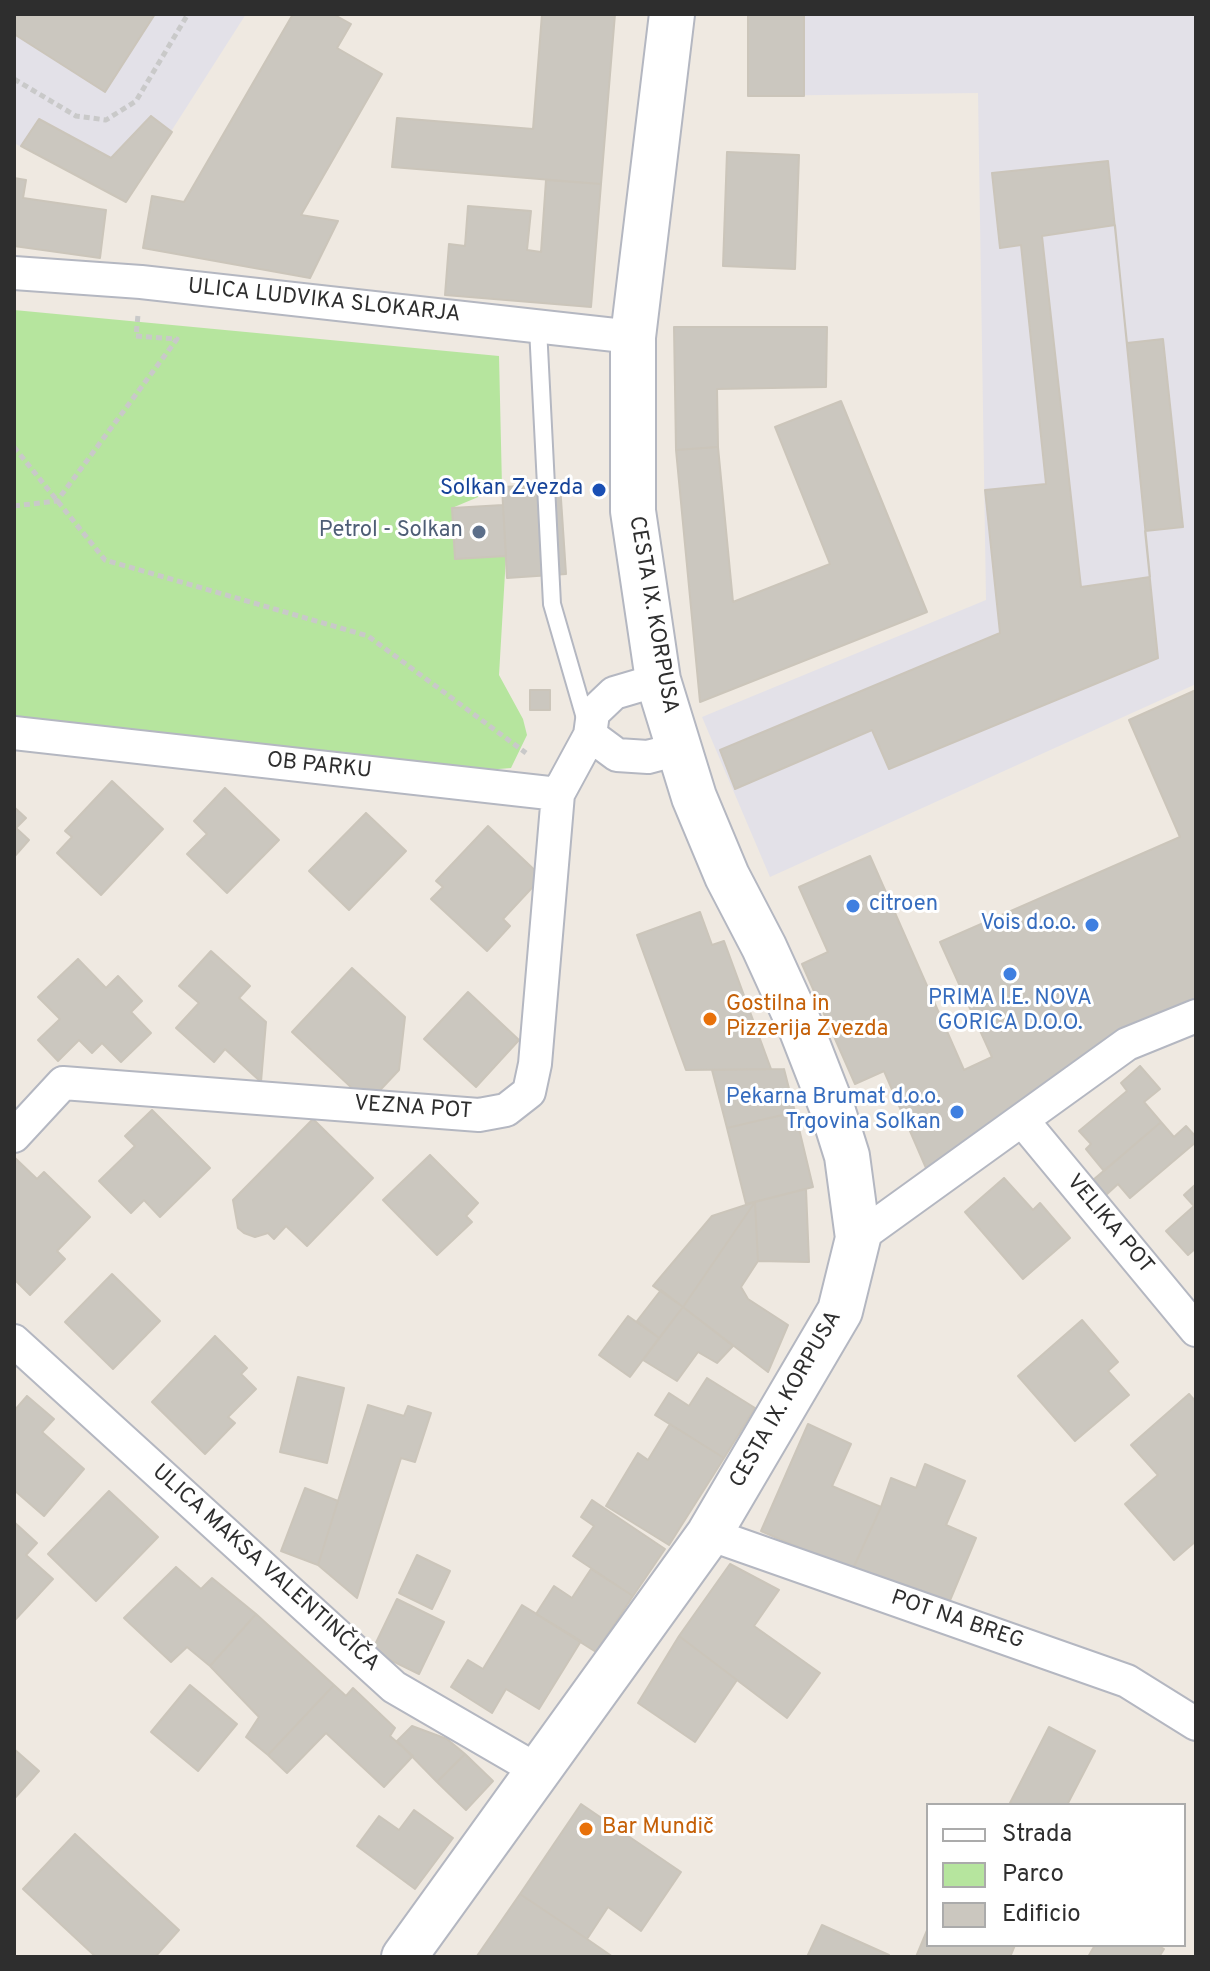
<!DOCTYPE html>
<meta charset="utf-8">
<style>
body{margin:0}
#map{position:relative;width:1210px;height:1971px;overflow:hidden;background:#efe9e1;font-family:Overpass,sans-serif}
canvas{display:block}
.frame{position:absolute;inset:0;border:16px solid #2e2e2e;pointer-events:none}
.legend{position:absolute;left:926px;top:1803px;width:260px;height:144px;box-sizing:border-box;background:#fff;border:2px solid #ababab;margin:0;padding:10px 14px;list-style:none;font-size:24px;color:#2e2e2e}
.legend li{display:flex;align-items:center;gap:16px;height:40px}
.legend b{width:40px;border:2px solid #ababab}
</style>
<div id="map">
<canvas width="1210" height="1971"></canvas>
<div class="frame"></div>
<ul class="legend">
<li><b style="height:10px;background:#fff"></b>Strada</li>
<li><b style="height:22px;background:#b6e59e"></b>Parco</li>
<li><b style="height:22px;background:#cbc7bf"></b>Edificio</li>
</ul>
</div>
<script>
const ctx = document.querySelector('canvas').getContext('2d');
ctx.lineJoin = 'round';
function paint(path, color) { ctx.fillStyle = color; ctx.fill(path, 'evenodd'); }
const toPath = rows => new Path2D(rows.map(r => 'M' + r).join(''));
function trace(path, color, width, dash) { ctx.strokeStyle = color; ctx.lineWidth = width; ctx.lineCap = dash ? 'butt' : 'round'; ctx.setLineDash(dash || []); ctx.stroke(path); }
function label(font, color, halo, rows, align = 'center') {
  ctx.font = font + ' Overpass,sans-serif'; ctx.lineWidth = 6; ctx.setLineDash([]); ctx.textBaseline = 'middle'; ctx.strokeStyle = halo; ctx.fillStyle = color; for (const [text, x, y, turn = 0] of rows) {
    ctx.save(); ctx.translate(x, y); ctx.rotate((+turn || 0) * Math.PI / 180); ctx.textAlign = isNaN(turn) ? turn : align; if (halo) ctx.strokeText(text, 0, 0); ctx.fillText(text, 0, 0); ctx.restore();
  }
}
const industrial = toPath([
 [14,14,246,14,126,202,14,143],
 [748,14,1196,14,1196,684,770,877,702,717,986,600,978,93,748,96]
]);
const green = toPath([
 [14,310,499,356,502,487,452,508,455,559,506,556,499,675,523,719,527,735,511,768,474,771,14,721]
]);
const building = toPath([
 [14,14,155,14,105,92,14,34,14,14],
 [293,14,333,14,351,24,337,48,382,74,301,215,338,221,310,278,143,248,152,196,184,202,293,14],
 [542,14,615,14,601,184,392,167,397,118,533,129,542,14],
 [748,14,804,14,804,96,748,96,748,14],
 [151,116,172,132,126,202,21,146,39,119,111,158,151,116],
 [727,152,799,155,795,269,723,266,727,152],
 [1108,161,1127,343,1163,339,1183,527,1145,531,1158,658,889,769,872,730,735,789,720,750,1000,633,985,490,1046,484,1021,245,1000,248,992,173,1108,161],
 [14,178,26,180,23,198,106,210,100,258,14,246,14,178],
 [546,180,601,184,591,307,445,295,449,244,465,246,468,206,531,211,527,250,541,252,546,180],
 [1115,225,1150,577,1081,587,1042,236,1115,225],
 [674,327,827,327,826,387,717,389,718,447,676,450,674,327],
 [841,401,927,612,700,702,676,450,718,447,733,602,830,564,775,427,841,401],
 [560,484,566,574,507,578,502,487,560,484],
 [503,505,506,556,455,559,452,508,503,505],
 [530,690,550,690,550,710,530,710,530,690],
 [1196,690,1196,1000,1122,1032,926,1168,884,1071,855,1084,802,964,828,952,799,887,870,856,964,1070,992,1057,940,942,1180,837,1129,720,1196,690],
 [112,781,163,829,101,895,57,853,72,837,65,831,112,781],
 [225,788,279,840,227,893,187,854,207,834,194,821,225,788],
 [14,807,26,818,16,828,29,840,14,857,14,807],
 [366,813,406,851,349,910,309,871,366,813],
 [488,826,542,877,503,919,510,926,487,951,431,899,443,887,436,881,488,826],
 [700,912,712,945,724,941,771,1069,686,1070,637,935,700,912],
 [211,951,250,986,239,998,266,1022,261,1082,225,1049,214,1062,176,1028,199,1003,179,986,211,951],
 [78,959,106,988,118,976,142,1001,131,1012,151,1033,121,1062,102,1043,92,1053,79,1040,58,1061,38,1040,60,1019,38,997,78,959],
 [352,968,405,1017,399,1070,368,1103,292,1032,352,968],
 [468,992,519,1040,476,1087,424,1039,468,992],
 [1140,1066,1160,1089,1144,1102,1161,1122,1104,1171,1086,1149,1091,1144,1079,1131,1127,1091,1121,1083,1140,1066],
 [784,1069,795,1112,727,1128,712,1070,784,1069],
 [152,1110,210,1168,160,1217,144,1200,131,1213,99,1181,135,1146,125,1136,152,1110],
 [795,1112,813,1187,746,1204,727,1128,795,1112],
 [313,1119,373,1178,307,1246,286,1226,274,1239,268,1233,255,1237,244,1233,238,1228,233,1200,313,1119],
 [1161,1122,1174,1137,1186,1126,1196,1137,1196,1142,1130,1198,1118,1184,1106,1195,1093,1180,1161,1122],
 [430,1155,478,1203,466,1216,472,1222,437,1255,383,1200,430,1155],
 [14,1157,37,1179,44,1172,90,1217,57,1251,65,1259,30,1295,14,1279,14,1157],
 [1004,1178,1033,1210,1040,1203,1070,1238,1023,1279,965,1212,1004,1178],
 [1196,1184,1196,1248,1188,1255,1166,1231,1194,1206,1184,1195,1196,1184],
 [806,1189,809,1262,758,1261,755,1202,806,1189],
 [755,1202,683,1307,653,1286,712,1216,755,1202],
 [755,1202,758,1261,741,1287,748,1299,788,1325,768,1372,683,1307,755,1202],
 [112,1274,160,1321,113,1369,65,1322,112,1274],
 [661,1290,683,1307,659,1338,637,1321,661,1290],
 [683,1307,733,1346,717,1363,698,1352,677,1381,643,1360,683,1307],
 [628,1316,659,1338,630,1377,599,1355,628,1316],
 [1082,1320,1118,1362,1108,1371,1129,1395,1075,1441,1018,1376,1082,1320],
 [215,1336,247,1368,241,1374,256,1389,228,1417,235,1423,205,1454,152,1402,215,1336],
 [298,1377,344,1388,327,1463,280,1452,298,1377],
 [707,1378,755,1408,724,1458,655,1415,669,1393,689,1406,707,1378],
 [1189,1394,1196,1402,1196,1541,1174,1560,1125,1504,1158,1475,1131,1445,1189,1394],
 [27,1396,54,1419,42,1432,84,1469,44,1516,14,1490,14,1411,27,1396],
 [368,1405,404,1416,408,1406,431,1413,415,1462,401,1458,357,1598,318,1565,368,1405],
 [670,1424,724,1458,669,1545,606,1506,638,1453,648,1460,670,1424],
 [808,1424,851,1444,832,1486,881,1507,852,1571,761,1531,808,1424],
 [925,1464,965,1481,946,1525,976,1538,946,1610,852,1571,881,1507,891,1478,916,1488,925,1464],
 [305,1488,338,1501,318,1565,281,1551,305,1488],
 [109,1491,158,1537,96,1601,48,1554,109,1491],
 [592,1500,665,1549,633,1596,573,1556,594,1526,581,1517,592,1500],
 [14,1522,37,1543,26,1555,53,1579,14,1621,14,1522],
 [417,1555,450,1571,432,1609,399,1593,417,1555],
 [730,1564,779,1590,754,1626,820,1673,787,1718,679,1636,730,1564],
 [176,1567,201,1589,212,1578,256,1614,210,1666,187,1647,171,1662,124,1618,176,1567],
 [591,1569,633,1596,596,1652,536,1614,554,1586,572,1598,591,1569],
 [397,1599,444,1622,419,1674,372,1651,397,1599],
 [522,1605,581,1641,539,1709,506,1689,492,1713,451,1687,468,1660,483,1669,522,1605],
 [256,1614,334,1685,268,1755,246,1737,259,1717,210,1666,256,1614],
 [679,1636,737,1680,695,1742,638,1703,679,1636],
 [190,1685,237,1724,198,1771,151,1732,190,1685],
 [334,1685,346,1696,353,1688,395,1728,390,1736,413,1756,384,1787,326,1733,287,1773,268,1755,334,1685],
 [412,1726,447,1739,465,1754,437,1782,397,1741,412,1726],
 [1049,1727,1095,1751,1067,1805,1014,1805,1010,1803,1049,1727],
 [14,1749,39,1771,14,1799,14,1749],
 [465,1754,493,1781,466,1810,437,1782,465,1754],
 [581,1804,681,1872,641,1931,608,1907,587,1939,520,1894,581,1804],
 [414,1810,453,1838,415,1889,357,1846,379,1816,399,1830,414,1810],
 [75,1834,179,1930,155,1957,96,1957,23,1889,75,1834],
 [520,1894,587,1939,613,1957,479,1957,477,1956,520,1894],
 [822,1925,889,1955,888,1957,807,1957,822,1925],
 [928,1928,928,1945,1015,1945,1010,1957,916,1957,928,1928],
 [1095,1945,1157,1945,1164,1949,1159,1957,1088,1957,1095,1945]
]);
const path = toPath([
 [14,79,76,116,106,120,136,101,188,14],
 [14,447,105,560,368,636,526,753],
 [14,506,57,501,177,339,136,336,138,315]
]);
const service = toPath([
 [538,328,552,604,587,725]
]);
const minor = toPath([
 [14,273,141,282,633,337],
 [658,680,614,693,593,713,590,735,617,755,648,757,678,749],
 [14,733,558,794],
 [1022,1120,1196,1330],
 [14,1136,63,1083,479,1115,506,1110,529,1092,535,1064,558,794,590,735],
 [858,1238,1127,1044,1196,1016],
 [14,1341,394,1687,537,1770],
 [709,1534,1127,1681,1196,1724]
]);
const secondary = toPath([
 [404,1957,709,1534,840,1311,858,1238,847,1156,831,1105,801,1028,764,947,727,876,694,797,658,680,649,619,633,511,633,337,672,14]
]);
const markers = [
 [599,490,8,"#1a4fb4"],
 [479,532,8,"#5c6f8a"],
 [853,906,8,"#3f7fe0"],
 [1092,925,8,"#3f7fe0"],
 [1010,974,8,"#3f7fe0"],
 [710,1019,8,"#e8710a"],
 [957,1112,8,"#3f7fe0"],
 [586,1829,8,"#e8710a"]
];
const streetNames = [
 ["ULICA LUDVIKA SLOKARJA",324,302,6],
 ["CESTA IX. KORPUSA",652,615,80],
 ["OB PARKU",319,767,6],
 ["VEZNA POT",413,1109,4],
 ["VELIKA POT",1109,1225,50],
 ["CESTA IX. KORPUSA",787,1400,-60],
 ["ULICA MAKSA VALENTINČIČA",265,1569,42],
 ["POT NA BREG",957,1621,19]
];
const transitNames = [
 ["Solkan Zvezda",583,490]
];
const serviceNames = [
 ["Petrol - Solkan",463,532]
];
const shopNames = [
 ["citroen",869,906,"left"],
 ["Vois d.o.o.",1076,925],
 ["PRIMA I.E. NOVA",1010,1000,"center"],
 ["GORICA D.O.O.",1010,1025,"center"],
 ["Pekarna Brumat d.o.o.",941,1099],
 ["Trgovina Solkan",941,1124]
];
const foodNames = [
 ["Gostilna in",726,1006],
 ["Pizzerija Zvezda",726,1031],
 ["Bar Mundič",602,1829]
];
paint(industrial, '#e3e1e8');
paint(green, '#b6e59e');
paint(building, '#cbc7bf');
trace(building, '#cbc5ba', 2);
trace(service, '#b4b7c1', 20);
trace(minor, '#b4b7c1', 36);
trace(secondary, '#b4b7c1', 48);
trace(path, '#c9c9c9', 5, [6, 4]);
trace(service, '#fff', 16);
trace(minor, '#fff', 32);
trace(secondary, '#fff', 44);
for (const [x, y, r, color] of markers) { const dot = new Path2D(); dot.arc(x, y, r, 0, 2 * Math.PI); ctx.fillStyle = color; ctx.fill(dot); trace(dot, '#fff', 3); }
label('22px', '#2e2e2e', '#fff', streetNames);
label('22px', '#164399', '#fff', transitNames, 'right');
label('22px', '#4e5e75', '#fff', serviceNames, 'right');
label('22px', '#366cbe', '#fff', shopNames, 'right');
label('22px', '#c56008', '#fff', foodNames, 'left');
</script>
